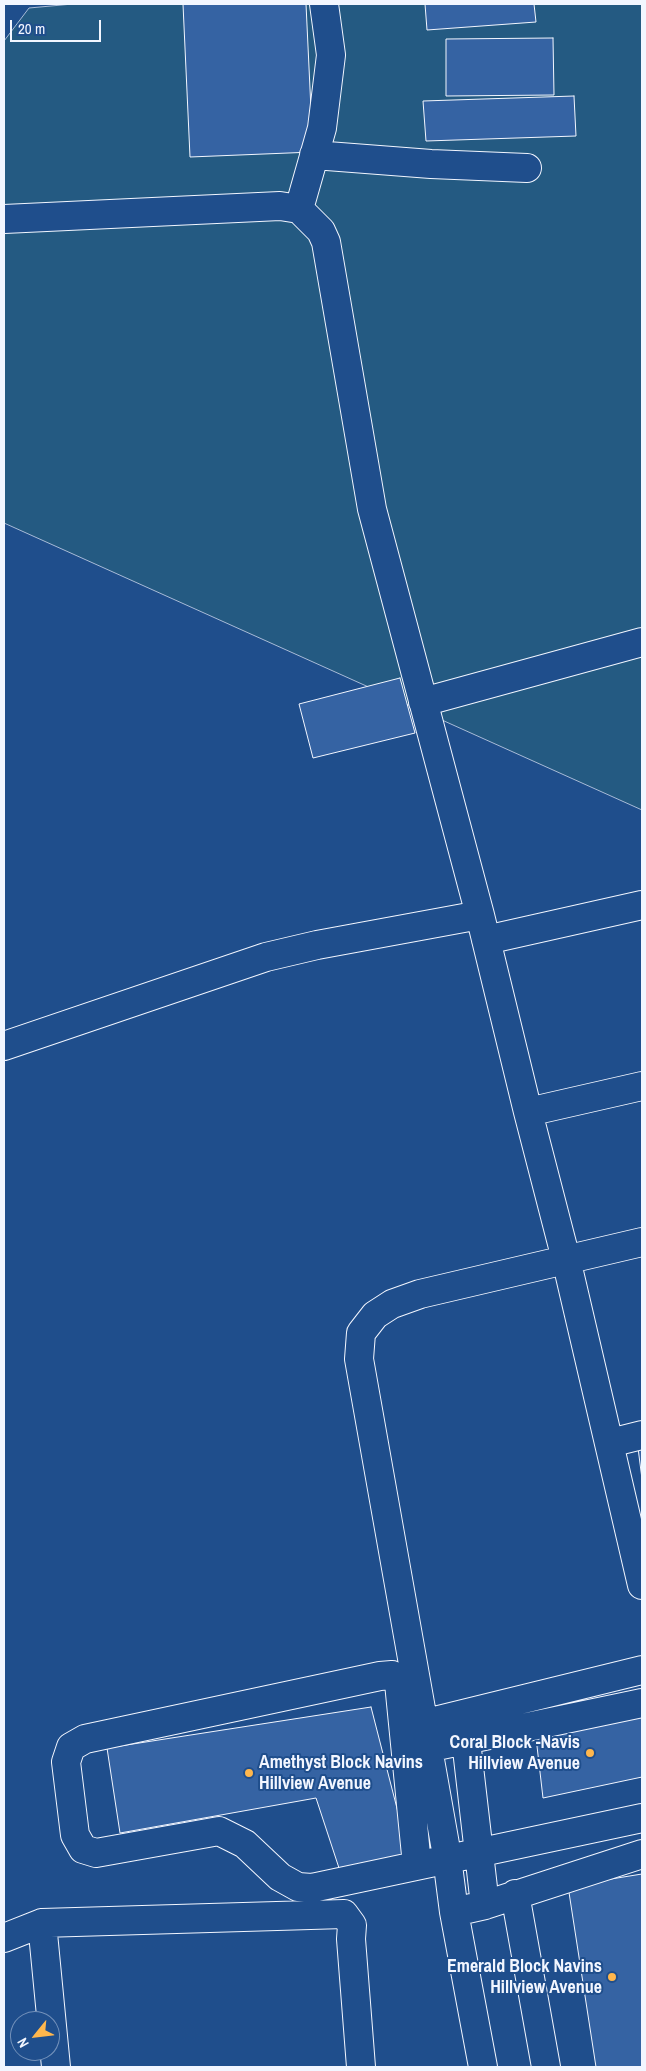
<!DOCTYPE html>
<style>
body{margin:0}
#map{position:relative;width:646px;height:2071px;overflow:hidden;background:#1f4e8c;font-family:"Archivo Narrow",sans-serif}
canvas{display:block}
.frame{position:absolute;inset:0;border:5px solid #f2f6ff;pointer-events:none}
.north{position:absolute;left:10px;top:2011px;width:50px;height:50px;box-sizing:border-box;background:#1f4e8c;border:1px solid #7391ba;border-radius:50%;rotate:241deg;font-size:14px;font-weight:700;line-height:20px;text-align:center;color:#f2f6ff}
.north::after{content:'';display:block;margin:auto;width:18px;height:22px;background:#ffb74d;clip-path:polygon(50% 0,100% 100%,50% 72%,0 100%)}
.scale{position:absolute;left:10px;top:20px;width:91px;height:22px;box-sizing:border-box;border:2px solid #f2f6ff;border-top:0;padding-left:6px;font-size:15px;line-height:18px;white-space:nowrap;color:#f2f6ff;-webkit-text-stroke:4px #1f4e8c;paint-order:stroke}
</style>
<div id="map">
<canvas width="646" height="2071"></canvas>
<div class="frame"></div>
<div class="north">N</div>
<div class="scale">20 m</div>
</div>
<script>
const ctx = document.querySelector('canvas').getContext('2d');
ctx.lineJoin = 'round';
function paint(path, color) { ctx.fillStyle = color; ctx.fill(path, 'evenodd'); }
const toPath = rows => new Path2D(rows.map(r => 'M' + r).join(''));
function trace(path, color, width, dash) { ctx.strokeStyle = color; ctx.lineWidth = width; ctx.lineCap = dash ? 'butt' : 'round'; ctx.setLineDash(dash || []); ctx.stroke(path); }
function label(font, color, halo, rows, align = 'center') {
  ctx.font = font + ' "Archivo Narrow",sans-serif'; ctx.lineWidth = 4; ctx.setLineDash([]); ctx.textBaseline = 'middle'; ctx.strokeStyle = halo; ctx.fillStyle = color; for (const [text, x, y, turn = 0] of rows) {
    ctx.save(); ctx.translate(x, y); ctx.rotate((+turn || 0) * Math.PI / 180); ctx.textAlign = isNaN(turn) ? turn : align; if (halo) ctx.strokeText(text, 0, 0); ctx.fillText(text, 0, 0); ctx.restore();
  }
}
const green = toPath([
 [73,4,642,4,642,810,4,523,4,41,29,8,73,4]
]);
const building = toPath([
 [183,4,306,4,313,152,190,157,183,4],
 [425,4,534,4,536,22,427,30,425,4],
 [553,38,554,95,446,96,446,39,553,38],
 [574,96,576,136,426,141,423,101,574,96],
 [400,678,415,733,313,758,299,704,400,678],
 [642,1447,642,1479,638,1448,642,1447],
 [371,1707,409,1855,339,1868,316,1798,120,1833,107,1748,371,1707],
 [642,1709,642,1777,543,1798,535,1729,642,1709],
 [642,1874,642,2067,596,2067,568,1886,642,1874]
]);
const minor = toPath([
 [314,155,431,164,527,168],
 [299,209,322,128,331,55,324,4],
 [4,219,280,206,299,209,321,231,326,242,372,509,480,915,528,1112,566,1259,642,1585],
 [423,702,642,642],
 [486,940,642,905],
 [4,1046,266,957,317,945,480,915],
 [528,1112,642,1086],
 [610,1443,642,1435],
 [422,1724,642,1670],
 [466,1741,485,1905],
 [427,1748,642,1703],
 [417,1865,399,1683,392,1675,380,1676,85,1739,71,1747,66,1762,75,1835,83,1849,96,1853,219,1831,245,1844,280,1877,298,1887,312,1888,642,1818],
 [515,1894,546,2067],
 [454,1912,485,1905,642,1854],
 [42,1923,56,2067],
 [4,1938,42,1923,344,1914,352,1925,351,1939,361,2067],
 [483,2067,454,1912,446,1850,359,1359,361,1333,375,1315,392,1304,420,1294,642,1242]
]);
const markers = [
 [590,1753,5,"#ffb74d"],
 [249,1773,5,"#ffb74d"],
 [612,1977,5,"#ffb74d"]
];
const poiNames = [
 ["Coral Block -Navis",580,1743],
 ["Hillview Avenue",580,1764],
 ["Amethyst Block Navins",259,1763,"left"],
 ["Hillview Avenue",259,1784,"left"],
 ["Emerald Block Navins",602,1967],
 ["Hillview Avenue",602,1988]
];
paint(green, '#245a82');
trace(green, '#a8bbd7', 1);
paint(building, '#3563a3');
trace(building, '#f2f6ff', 1);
trace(minor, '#f2f6ff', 30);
trace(minor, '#1f4e8c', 28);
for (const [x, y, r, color] of markers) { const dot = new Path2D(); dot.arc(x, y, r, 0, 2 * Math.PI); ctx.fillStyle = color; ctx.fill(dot); trace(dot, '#1f4e8c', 2); }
label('bold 18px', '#f2f6ff', '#1f4e8c', poiNames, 'right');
</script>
